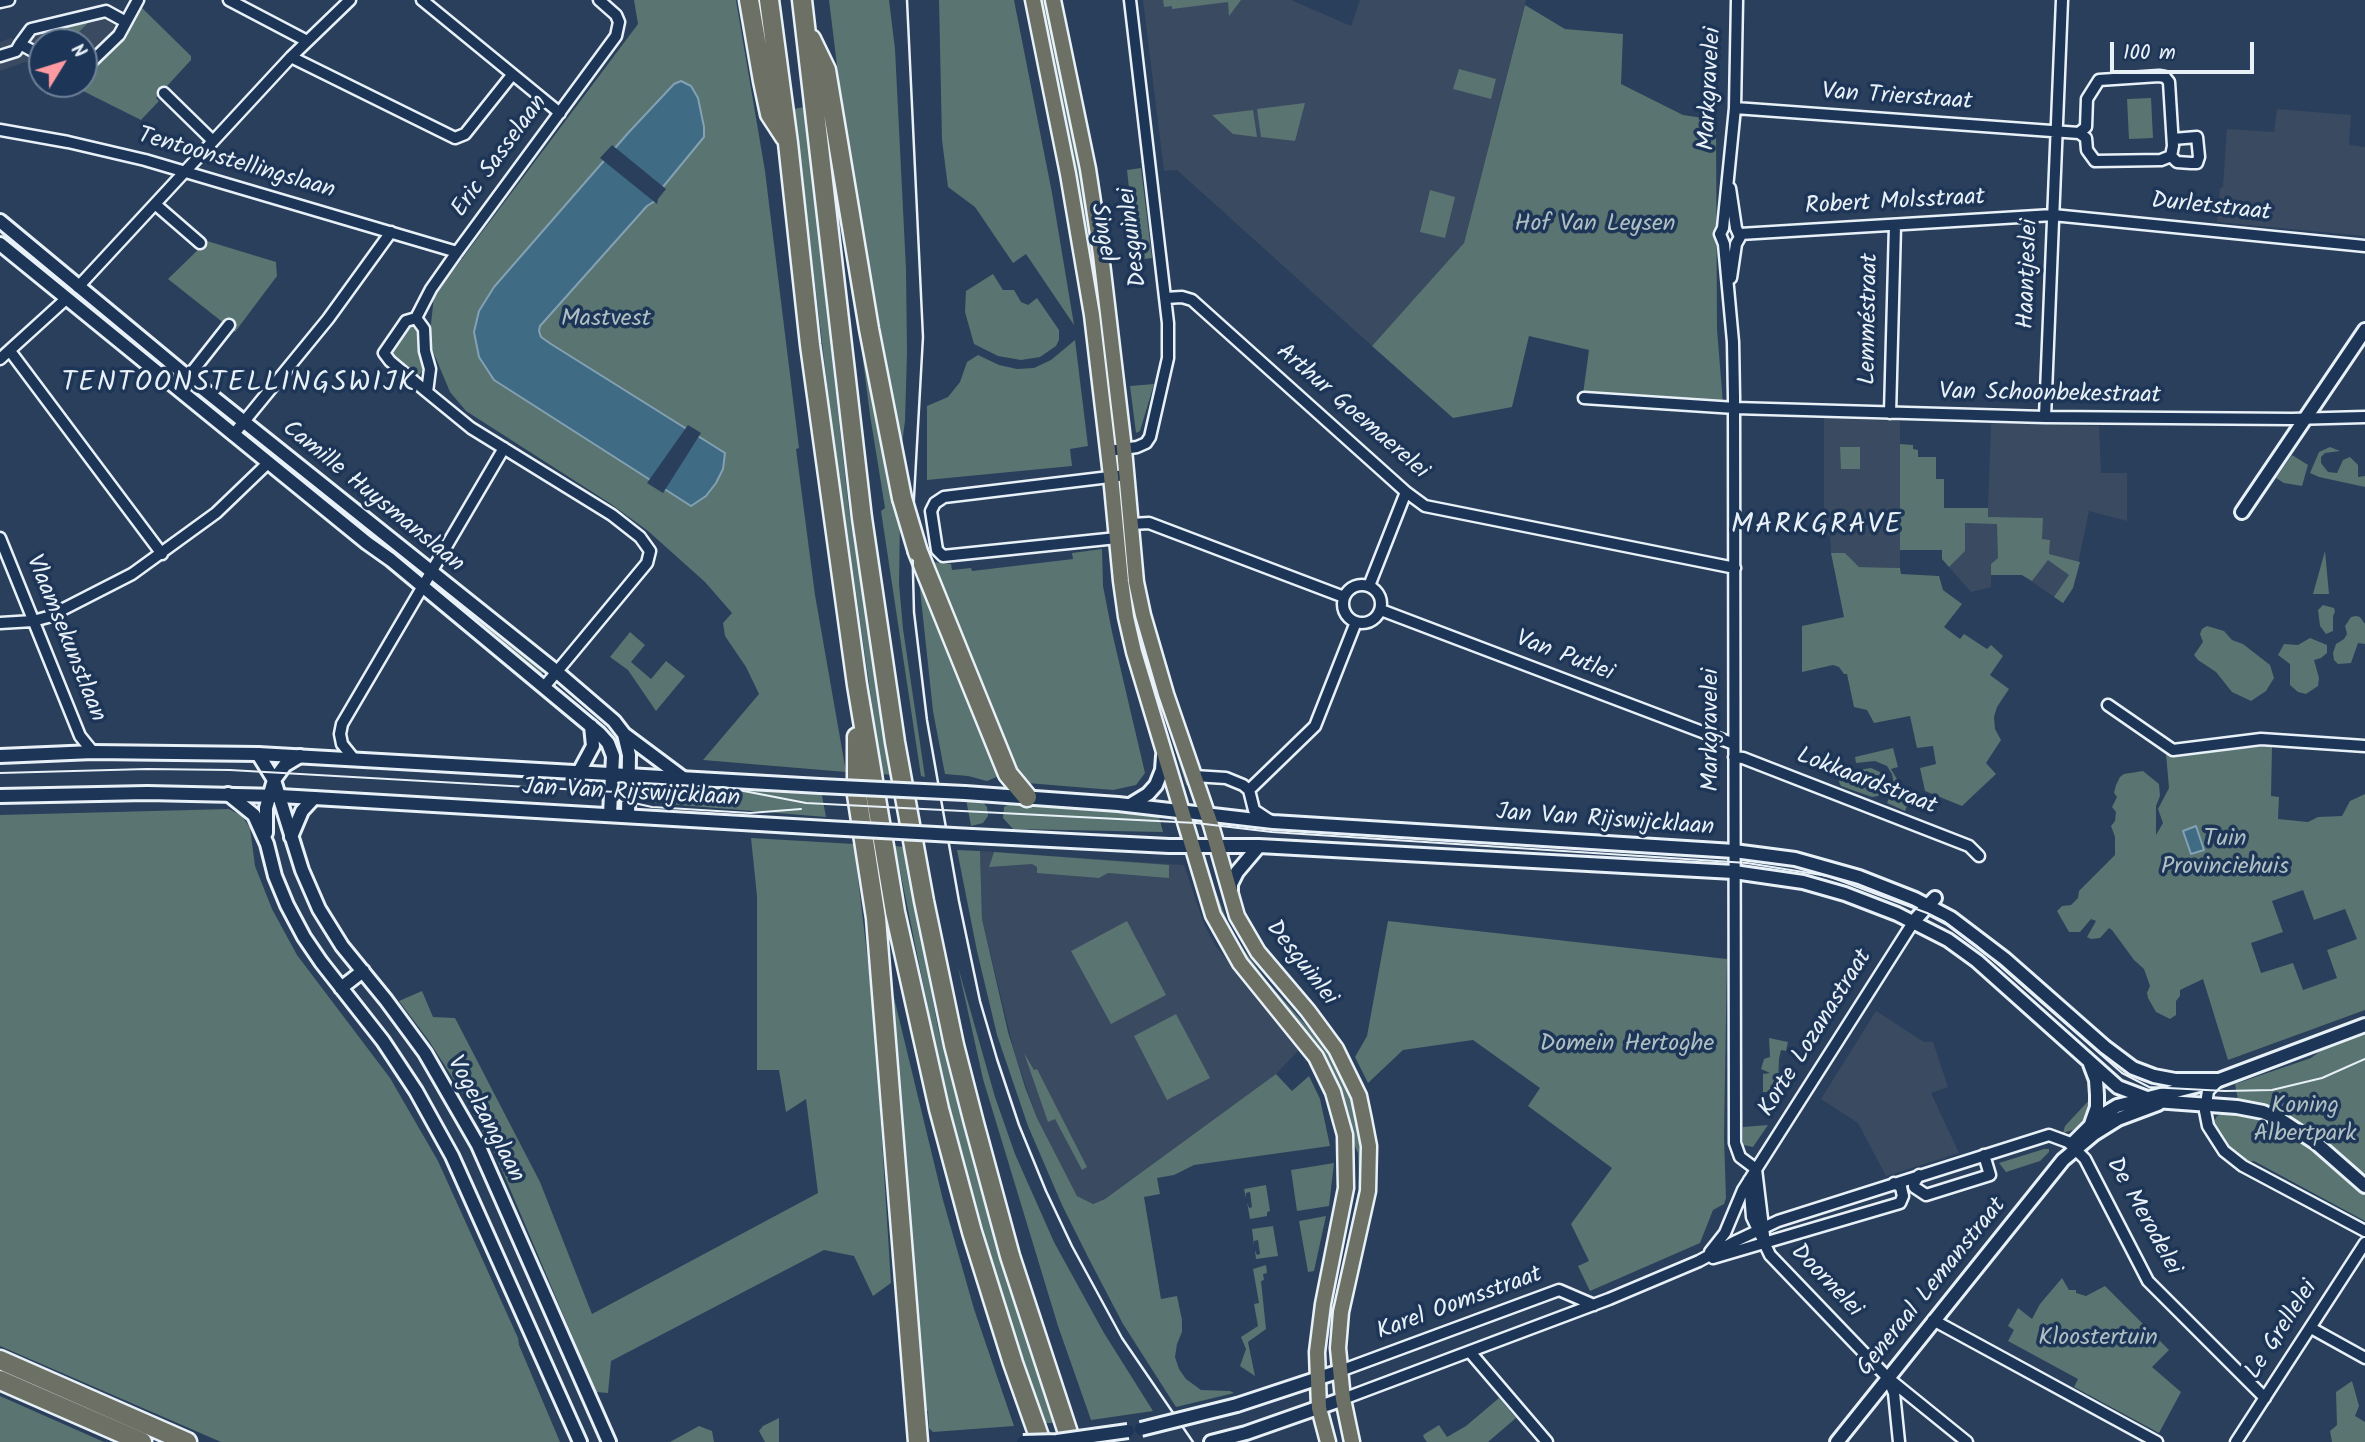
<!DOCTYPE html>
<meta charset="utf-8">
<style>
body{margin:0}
#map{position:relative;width:2365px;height:1442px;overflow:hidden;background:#2a3f5b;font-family:Kalam,sans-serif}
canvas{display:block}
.north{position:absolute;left:28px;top:28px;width:70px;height:70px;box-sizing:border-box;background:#1d3557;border:2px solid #6e8097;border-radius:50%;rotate:52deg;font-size:19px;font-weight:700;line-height:28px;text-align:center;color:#e8f1f8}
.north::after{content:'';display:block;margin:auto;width:24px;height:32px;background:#ff9aa2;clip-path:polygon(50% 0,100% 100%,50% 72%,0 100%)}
.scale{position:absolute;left:2110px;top:42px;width:144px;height:32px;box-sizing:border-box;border:4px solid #e8f1f8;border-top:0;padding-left:9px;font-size:21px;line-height:24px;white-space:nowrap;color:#e8f1f8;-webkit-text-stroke:5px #1d3557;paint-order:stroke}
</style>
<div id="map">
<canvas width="2365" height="1442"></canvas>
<div class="north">N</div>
<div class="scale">100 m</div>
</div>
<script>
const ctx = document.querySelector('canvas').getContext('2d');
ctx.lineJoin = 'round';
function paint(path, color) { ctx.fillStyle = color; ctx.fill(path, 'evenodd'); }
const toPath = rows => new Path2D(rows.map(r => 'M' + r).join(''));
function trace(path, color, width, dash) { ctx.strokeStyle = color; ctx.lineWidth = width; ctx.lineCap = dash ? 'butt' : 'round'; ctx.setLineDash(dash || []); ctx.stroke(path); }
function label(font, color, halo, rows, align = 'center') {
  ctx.font = font + ' Kalam,sans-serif'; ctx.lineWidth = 7; ctx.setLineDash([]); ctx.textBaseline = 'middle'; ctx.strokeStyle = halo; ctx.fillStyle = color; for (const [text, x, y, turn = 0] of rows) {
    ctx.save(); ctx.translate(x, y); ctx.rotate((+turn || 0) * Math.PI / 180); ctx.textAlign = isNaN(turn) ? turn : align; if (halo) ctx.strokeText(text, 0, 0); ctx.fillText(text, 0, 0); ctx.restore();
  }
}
const built = toPath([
 [1143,0,1291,0,1351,26,1360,0,1526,0,1464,243,1372,346,1177,170,1164,171],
 [134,17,127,31,84,75,84,42,42,42,42,70,25,62,0,71,0,42,11,38,16,42,53,31,72,39,92,19],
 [2277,109,2351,115,2349,145,2365,147,2365,236,2217,222,2220,188,2223,187,2227,129,2274,132],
 [1824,418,1900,421,1900,568,1859,567,1845,553,1831,553,1830,535,1824,535],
 [1991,423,2099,426,2101,473,2127,473,2127,521,2089,511,2073,588,2063,603,2022,575,1991,575,1991,587,1971,592,1942,559,1943,508,1988,508],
 [980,851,1184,865,1204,924,1215,945,1299,1050,1276,1074,1105,1199,1093,1204,1077,1196,1037,1118,1015,1055,982,919],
 [1876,1011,1924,1042,1933,1042,1948,1087,1931,1093,1959,1153,1886,1176,1858,1123,1821,1099]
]);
const green = toPath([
 [634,0,736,0,765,171,799,448,796,449,815,595,846,772,703,760,759,694,746,667,725,636,723,623,732,613,705,582,648,531,611,504,466,411,450,392,429,342,434,296,638,24],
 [829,0,889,0,895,49,906,269,907,353,905,421,902,444,867,256,839,82],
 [939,0,1014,0,1052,193,1074,325,1026,254,1013,263,975,207,948,187,942,140],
 [1039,0,1047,0,1089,213,1103,305,1115,426,1101,317],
 [1163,0,1241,0,1229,16,1228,2,1172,9,1172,6,1164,7],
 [1525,5,1565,29,1623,34,1621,84,1683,115,1716,120,1717,329,1723,404,1583,394,1589,350,1529,336,1512,407,1453,418,1372,346,1464,243],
 [140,6,191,56,191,60,156,98,159,101,141,120,73,86,84,84,84,75,127,31],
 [92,19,72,39,52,29,91,19],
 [1459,69,1496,79,1491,99,1453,89],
 [2151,98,2153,138,2129,139,2127,99],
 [1305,103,1295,141,1261,137,1257,109],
 [804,107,849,510,891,775,882,774,832,426,794,109],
 [1253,110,1257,137,1233,134,1212,115],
 [1141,168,1152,258,1137,260,1127,170],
 [1430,190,1455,197,1445,238,1420,232],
 [2,230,66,282,60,287,0,239],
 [207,241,276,262,277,276,235,332,168,279],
 [850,259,900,519,899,584,903,629,925,777,921,776,881,511,885,508,870,415],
 [993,274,1003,290,1014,290,1021,302,1028,305,1037,298,1059,330,1059,340,1056,346,1040,357,1021,360,998,356,974,344,965,312,966,291],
 [88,299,169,365,163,371,82,306],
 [411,326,418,329,419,354,423,371,419,375,414,373,392,354],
 [1075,340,1088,446,1070,449,1072,466,927,480,927,406,948,397,960,382,967,362,978,355,999,365,1017,369,1034,368,1051,360],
 [1154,384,1140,431,1136,433,1130,386],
 [250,431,416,566,411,572,244,437],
 [1900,444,1913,445,1913,449,1918,450,1918,457,1936,457,1936,479,1944,479,1944,508,1988,508,1988,517,2043,518,2042,539,2050,540,2049,554,2080,562,2073,588,2063,603,2054,597,2069,575,2048,560,2032,581,2022,575,1991,575,1991,564,1998,558,1997,524,1965,523,1965,551,1949,567,1942,559,1942,550,1900,550],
 [1840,447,1860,447,1860,469,1841,469],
 [2330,447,2340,451,2325,453,2321,457,2321,463,2328,472,2337,473,2343,460,2350,457,2358,465,2358,477,2365,476,2365,487,2319,477,2310,473,2319,452],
 [2292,455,2308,465,2302,486,2284,483,2276,478],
 [1102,549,1103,586,1112,632,1145,773,1136,785,1113,790,1027,783,1018,778,933,562,951,564,952,570,971,568,972,571,1073,559,1072,553],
 [2325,551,2329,594,2313,594],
 [1831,553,1845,553,1859,567,1900,568,1901,574,1939,576,1943,590,1962,604,1944,627,1960,639,1964,634,1987,649,1991,645,2003,656,1990,675,2009,689,1997,707,1994,717,1995,729,2001,740,1986,763,1996,774,1962,806,1925,791,1920,768,1936,764,1933,746,1917,748,1910,716,1874,723,1867,710,1854,707,1847,674,1844,674,1839,667,1833,665,1802,672,1802,626,1844,617],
 [919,580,984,728,999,776,987,781,968,776,945,774,933,711],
 [438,584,544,671,539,676,434,591],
 [1128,596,1139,622,1192,787,1186,785,1152,675,1131,615],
 [2323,605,2334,608,2335,612,2333,616,2333,631,2326,634,2320,626,2318,610],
 [2356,616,2360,617,2365,624,2365,644,2358,643,2351,663,2338,664,2334,660,2333,653,2336,644,2344,639,2347,634,2345,626,2351,617],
 [2207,626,2224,631,2232,640,2243,644,2270,665,2274,678,2266,691,2251,701,2232,692,2216,672,2198,660,2194,655,2203,642,2200,634,2202,629],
 [630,632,645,645,631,662,651,679,666,661,685,676,656,711,628,670,610,657],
 [2310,638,2327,645,2327,653,2321,658,2314,660,2319,678,2318,686,2306,694,2298,692,2290,685,2290,664,2278,655,2284,644,2298,645],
 [2272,746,2271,796,2279,797,2278,819,2308,822,2318,817,2342,816,2350,801,2365,794,2365,1010,2228,1060,2203,979,2180,990,2180,996,2176,1001,2176,1015,2170,1019,2156,1012,2148,998,2147,993,2150,986,2144,969,2134,960,2112,930,2109,928,2100,938,2091,939,2087,937,2096,921,2091,919,2080,932,2069,932,2057,911,2062,906,2071,905,2078,898,2079,891,2115,855,2115,837,2111,826,2115,821,2116,812,2112,807,2117,797,2114,793,2116,785,2120,777,2124,774,2143,771,2159,784,2160,796,2156,806,2156,835,2163,823,2158,809,2169,788,2166,754],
 [2303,890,2314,920,2345,909,2357,939,2327,950,2337,978,2303,990,2293,963,2261,973,2251,943,2283,932,2272,901],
 [1893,748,1898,767,1891,769,1898,781,1903,804,1907,806,1905,811,1887,803,1894,784,1892,774,1887,766,1875,761,1856,763,1855,757],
 [1871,768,1880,772,1886,780,1886,788,1878,796,1872,797,1841,786,1839,782,1841,776,1846,772],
 [656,781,821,790,826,817,655,803],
 [966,799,982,801,987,807,988,816,983,823,971,826],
 [1013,802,1158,813,1163,832,1013,829,1003,818,1004,807],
 [229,809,242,816,250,828,255,866,272,909,297,955,390,1078,438,1161,518,1338,519,1345,560,1442,221,1442,0,1346,0,815],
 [751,838,854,844,874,1013,891,1283,873,1296,854,1256,824,1250,611,1361,608,1393,596,1392,496,1156,463,1094,429,1041,399,1001,422,991,433,1017,455,1018,540,1182,592,1314,818,1193,806,1099,786,1112,779,1070,757,1070,757,896],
 [895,846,904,847,938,1028,976,1174,1055,1423,1045,1423,1018,1346,991,1258,951,1111,932,1028],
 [957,850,980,851,982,919,1008,1032,1025,1087,1037,1118,1077,1196,1093,1204,1105,1199,1276,1074,1292,1091,1309,1076,1320,1099,1330,1146,1194,1165,1174,1175,1157,1178,1160,1194,1144,1197,1161,1299,1177,1296,1182,1320,1182,1332,1177,1344,1175,1357,1179,1369,1186,1379,1201,1390,1230,1391,1234,1393,1176,1407,1123,1324,1090,1261,1062,1205,1028,1126,1012,1079,997,1035,977,951],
 [994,852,1169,865,1169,878,1108,873,1099,878,1037,873,1037,867,1032,864,989,867],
 [1216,892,1228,923,1241,946,1267,981,1327,1049,1342,1075,1354,1109,1361,1140,1361,1188,1332,1340,1330,1340,1333,1310,1359,1188,1358,1153,1353,1142,1342,1096,1325,1061,1238,949,1225,924,1212,893],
 [1127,921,1166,995,1111,1024,1071,951],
 [1388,921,1727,959,1724,1137,1726,1198,1724,1204,1713,1210,1700,1243,1590,1291,1578,1266,1589,1261,1571,1224,1612,1168,1528,1106,1540,1088,1473,1040,1403,1050,1368,1083,1355,1057,1367,1036],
 [958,967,995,1097,1015,1154,1054,1242,1104,1333,1153,1411,1091,1420,1058,1326,983,1079],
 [888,973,943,1200,974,1309,1014,1426,933,1432,929,1428,928,1411,924,1411],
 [1176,1014,1210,1078,1167,1100,1134,1036],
 [2365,1032,2365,1221,2254,1161,2244,1163,2224,1145,2213,1124,2217,1116,2232,1110,2240,1111,2235,1084,2311,1058,2327,1046],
 [1769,1038,1788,1042,1786,1051,1781,1050,1779,1059,1778,1084,1770,1092,1763,1092,1763,1074,1770,1073,1761,1069,1764,1059,1770,1057],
 [1024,1053,1034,1070,1037,1069,1087,1167,1082,1170,1055,1119,1048,1122],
 [2092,1097,2094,1097,2087,1119,2073,1130,2063,1133,2065,1126],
 [1768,1125,1753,1147,1743,1145,1743,1127],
 [2044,1149,2049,1149,2049,1152,2040,1161,2006,1172,1999,1163],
 [1334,1163,1329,1206,1297,1211,1291,1170],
 [1266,1185,1270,1211,1267,1212,1267,1216,1250,1219,1247,1202,1249,1208,1252,1207,1250,1192,1246,1193,1246,1198,1244,1189],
 [1326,1216,1314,1271,1308,1272,1299,1221],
 [1273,1226,1278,1256,1256,1259,1255,1250,1257,1255,1260,1254,1258,1240,1254,1241,1254,1246,1252,1229],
 [1266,1265,1267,1273,1263,1274,1264,1280,1261,1281,1266,1329,1248,1342,1255,1376,1240,1366,1246,1349,1241,1337,1258,1326,1254,1304,1259,1303,1253,1269],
 [2062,1278,2069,1290,2076,1290,2076,1293,2086,1296,2105,1286,2169,1350,2152,1367,2181,1392,2159,1433,2074,1387,2078,1379,2008,1341,2014,1330,2008,1326,2018,1308,2032,1319,2040,1304],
 [2352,1381,2359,1406,2355,1416,2365,1422,2365,1442,2332,1442,2330,1431,2337,1425,2336,1392],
 [0,1396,104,1442,0,1442],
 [1499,1398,1516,1418,1488,1442,1427,1442,1424,1438,1423,1435,1439,1425,1447,1437,1466,1426],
 [779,1418,779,1442,765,1442,759,1431,763,1426],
 [699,1426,712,1431,714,1442,670,1442]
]);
const water = toPath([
 [681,81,691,86,698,98,704,127,704,137,653,199,655,201,647,206,540,326,539,331,541,337,551,344,725,453,723,469,716,483,706,496,691,506,494,380,479,357,474,332,479,311,494,287,629,132,674,84,681,81],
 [2196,826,2204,850,2191,854,2183,831,2196,826]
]);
const pier = toPath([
 [612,145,666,189,658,199,657,204,600,158],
 [688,425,701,433,663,493,647,483]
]);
const minor = toPath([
 [229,0,307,41],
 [422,0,560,113],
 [1737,0,1735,108,1723,228,1720,234,1724,244,1733,342,1734,397,1735,1143,1740,1157,1756,1169,1765,1244],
 [0,2,9,0],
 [0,56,16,51,20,44],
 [42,56,20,44,31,29,106,11,126,22],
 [291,57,455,138,465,134,512,75],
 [84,66,90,63,119,35,138,0],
 [164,93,213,141],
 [1735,108,2079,133,2086,138,2087,150,2095,161,2161,160,2171,156,2173,146,2169,82,2165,77,2159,76,2099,80,2087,99,2086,127,2079,133],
 [0,130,68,142,145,160,457,252],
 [2171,156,2177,162,2191,163,2197,163,2199,157,2197,137,2173,139],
 [1730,188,1736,228,1740,237,1736,244,1731,278],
 [155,204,200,243],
 [1740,234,2053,215,2365,246],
 [78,287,291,57,350,0],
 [1165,298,1182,297,1192,300,1406,492,1425,506,1735,568],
 [416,318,406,321,384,353,390,361,427,392],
 [10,351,162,554],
 [0,359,66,299],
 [188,377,229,325],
 [1584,398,1735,408,2045,417,2292,419,2365,417],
 [1890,413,1895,226],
 [2045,417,2062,0],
 [233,435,328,319,391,232],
 [1109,451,1137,447,1146,443,1150,437,1168,358,1168,323,1130,0],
 [1131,524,1149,523,1344,597],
 [0,538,80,736,93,752],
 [1117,538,943,556,937,550,931,511,935,503,944,497,1126,475],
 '1343 604a19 19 0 1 1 38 0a19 19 0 1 1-38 0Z',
 [1369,586,1406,492],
 [1381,610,1734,744],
 [0,623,33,621,48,617,132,574,216,513,268,463],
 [544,687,647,563,650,551,640,537,612,515,471,428,427,392,430,369,425,351,424,329,416,318,431,289,457,252,616,36,619,22,616,15,599,0],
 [2108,705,2173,750,2261,739,2365,746],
 [1734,757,1743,758,1969,846,1979,856],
 [354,759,342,744,340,734,342,724,504,448],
 [1194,776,1226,778,1243,785,1249,790,1254,810,1269,820],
 [1249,790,1315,726,1356,622],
 [2219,1080,2208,1091,2205,1111,2208,1126,2224,1151,2243,1166,2365,1231],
 [1919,1175,1914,1183,1914,1187,1926,1195,1990,1175,1984,1155],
 [1749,1180,1752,1217,1770,1255,1888,1378,1967,1442],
 [1710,1252,1725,1233,1743,1190,1914,921],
 [1713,1258,1900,1203,1903,1196,1902,1192,1901,1187,1894,1183],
 [1933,1320,2157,1442],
 [2311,1328,2365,1358],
 [1470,1352,1547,1442],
 [1340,1371,1559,1290,1594,1305],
 [1889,1381,1894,1393,1899,1442],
 [1343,1399,1609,1299,1699,1261,1736,1241,1778,1221,2049,1135,2068,1142,2085,1159,2148,1281,2265,1398],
 [2236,1442,2365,1243]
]);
const tertiary = toPath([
 [0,221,188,377,557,672,614,721,624,734,683,778],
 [0,244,367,543,391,560,599,733,608,743,613,756,610,814],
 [2242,512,2365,330],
 [624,734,629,755,628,815],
 [258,754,274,780,302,870,319,909,342,946,386,1000,425,1053,478,1145,609,1442],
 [579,772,593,746,591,726],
 [228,794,254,815,267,844,275,876,287,905,304,937,321,962,383,1041,416,1091,452,1156,580,1442],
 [266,833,266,808,274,780,285,765,300,756],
 [291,837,302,811,314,798],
 [1914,921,1935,898],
 [341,988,363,971],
 [1237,1405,1340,1371],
 [1211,1442,1246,1433,1343,1399]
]);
const secondary = toPath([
 [0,756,93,752,258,754,820,786],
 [965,793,1118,804,1273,822,1734,851,1795,859,1859,877,1915,899,1951,918,2005,959,2105,1047,2133,1068,2154,1076,2175,1080,2219,1080],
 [0,796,147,793,280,796,827,828],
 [1130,805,1148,794,1156,785,1162,770,1163,756],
 [972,836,1169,846,1259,846,1734,872,1803,882,1845,894,1897,914,1948,940,1977,961,2118,1087,2155,1101,2237,1107,2263,1112,2281,1120,2316,1143,2365,1186],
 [1231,894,1231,884,1237,872,1259,846],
 [2090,1064,2096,1080,2097,1095,2097,1107,2091,1124],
 [2074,1142,2099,1117,2117,1106,2219,1080,2365,1025],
 [1837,1442,2063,1160,2094,1134,2118,1119,2158,1104]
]);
const primary = toPath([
 [1033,0,1068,174,1092,315,1111,476,1121,581,1126,617,1134,652,1213,915,1240,963,1316,1057,1333,1092,1345,1135,1346,1188,1323,1304,1317,1352,1319,1408,1328,1442],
 [1053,0,1088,169,1101,254,1124,449,1136,582,1143,615,1166,694,1211,825,1237,916,1258,952,1308,1011,1336,1049,1359,1096,1364,1120,1369,1146,1368,1191,1341,1312,1338,1348,1343,1399,1352,1442]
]);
const motorway = toPath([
 [749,0,763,81,770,114,785,137],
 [769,0,788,143,810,345,857,685,895,912,939,1109,972,1232,1013,1363,1041,1442],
 [802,0,862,518,895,742,924,901,954,1045,974,1123,1010,1256,1071,1442],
 [811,39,826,70,869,329,902,498],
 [918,552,1008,774,1027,797],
 [857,737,857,795,876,918,918,1442],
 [0,1360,187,1442],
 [0,1380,142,1442]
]);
const tram = toPath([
 [0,773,147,769,230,770,651,794,723,787,806,803,1196,823,1272,832,1747,863,1828,876,1927,913,1945,922,1977,946,2122,1073,2149,1087,2225,1091,2272,1090,2322,1078,2365,1059],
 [616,799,652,807,750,813,801,809]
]);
const rail = toPath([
 [907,0,923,337,912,534,914,612,927,720,959,901,980,1001,997,1059,1019,1125,1046,1191,1072,1246,1122,1338,1193,1442]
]);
const tertiaryBridge = toPath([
 [1141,1429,1237,1405],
 [1023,1442,1057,1441,1128,1431]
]);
const secondaryBridge = toPath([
 [820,786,965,793],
 [827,828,972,836]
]);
const motorwayBridge = toPath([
 [902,498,918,552]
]);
const streetNames = [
 ["Markgravelei",1712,89,-87],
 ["Van Trierstraat",1897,99,4],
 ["Eric Sasselaan",501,157,-54],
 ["Tentoonstellingslaan",236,165,16],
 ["Robert Molsstraat",1895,204,-3],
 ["Durletstraat",2211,209,6],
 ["Singel",1101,233,80],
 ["Desguinlei",1135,237,-97],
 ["Haantjeslei",2030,274,-88],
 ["Lemméstraat",1871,319,-89],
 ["Van Schoonbekestraat",2050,396,1],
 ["Arthur Goemaerelei",1351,413,41],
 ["Camille Huysmanslaan",372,498,39],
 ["Vlaamsekunstlaan",64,639,68],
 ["Van Putlei",1564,658,21],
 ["Markgravelei",1713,730,-90],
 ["Lokkaardstraat",1866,783,21],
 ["Jan Van Rijswijcklaan",631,795,3],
 ["Jan Van Rijswijcklaan",1605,822,4],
 ["Desguinlei",1300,964,52],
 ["Korte Lozanastraat",1817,1034,-58],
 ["Vogelzanglaan",484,1120,62],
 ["De Merodelei",2142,1217,61],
 ["Doornelei",1825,1282,46],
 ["Generaal Lemanstraat",1933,1288,-51],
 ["Karel Oomsstraat",1460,1305,-20],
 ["Le Grellelei",2283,1331,-57]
];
const parkNames = [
 ["Hof Van Leysen",1595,226],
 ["Mastvest",606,321],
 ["Tuin",2225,841],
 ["Provinciehuis",2225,869],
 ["Domein Hertoghe",1627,1046],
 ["Koning",2305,1108],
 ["Albertpark",2305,1136],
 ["Kloostertuin",2098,1340]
];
const quarterNames = [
 ["TENTOONSTELLINGSWIJK",239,385],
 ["MARKGRAVE",1817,527]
];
paint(built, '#3a4a60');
paint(green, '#597471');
paint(water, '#3f6b85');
trace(water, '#83a1b3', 2);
paint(pier, '#2a3f5b');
trace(minor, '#e8f1f8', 15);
trace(tertiary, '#e8f1f8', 18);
trace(secondary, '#e8f1f8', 18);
trace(primary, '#e8f1f8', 19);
trace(motorway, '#e8f1f8', 23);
trace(minor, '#1d3557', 10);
trace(tertiary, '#1d3557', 12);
trace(secondary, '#1d3557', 12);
trace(primary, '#6c7065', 14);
trace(motorway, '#6c7065', 18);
trace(tram, '#e8f1f8', 2);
trace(rail, '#e8f1f8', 2.5);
trace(tertiaryBridge, '#e8f1f8', 18, []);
trace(secondaryBridge, '#e8f1f8', 18, []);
trace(motorwayBridge, '#e8f1f8', 23, []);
trace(tertiaryBridge, '#1d3557', 12);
trace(secondaryBridge, '#1d3557', 12);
trace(motorwayBridge, '#6c7065', 18);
label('24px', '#e8f1f8', '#1d3557', streetNames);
label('24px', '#afbfc2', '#1d3557', parkNames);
ctx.letterSpacing = '2px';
label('28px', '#e8f1f8', '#1d3557', quarterNames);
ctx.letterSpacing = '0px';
</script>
